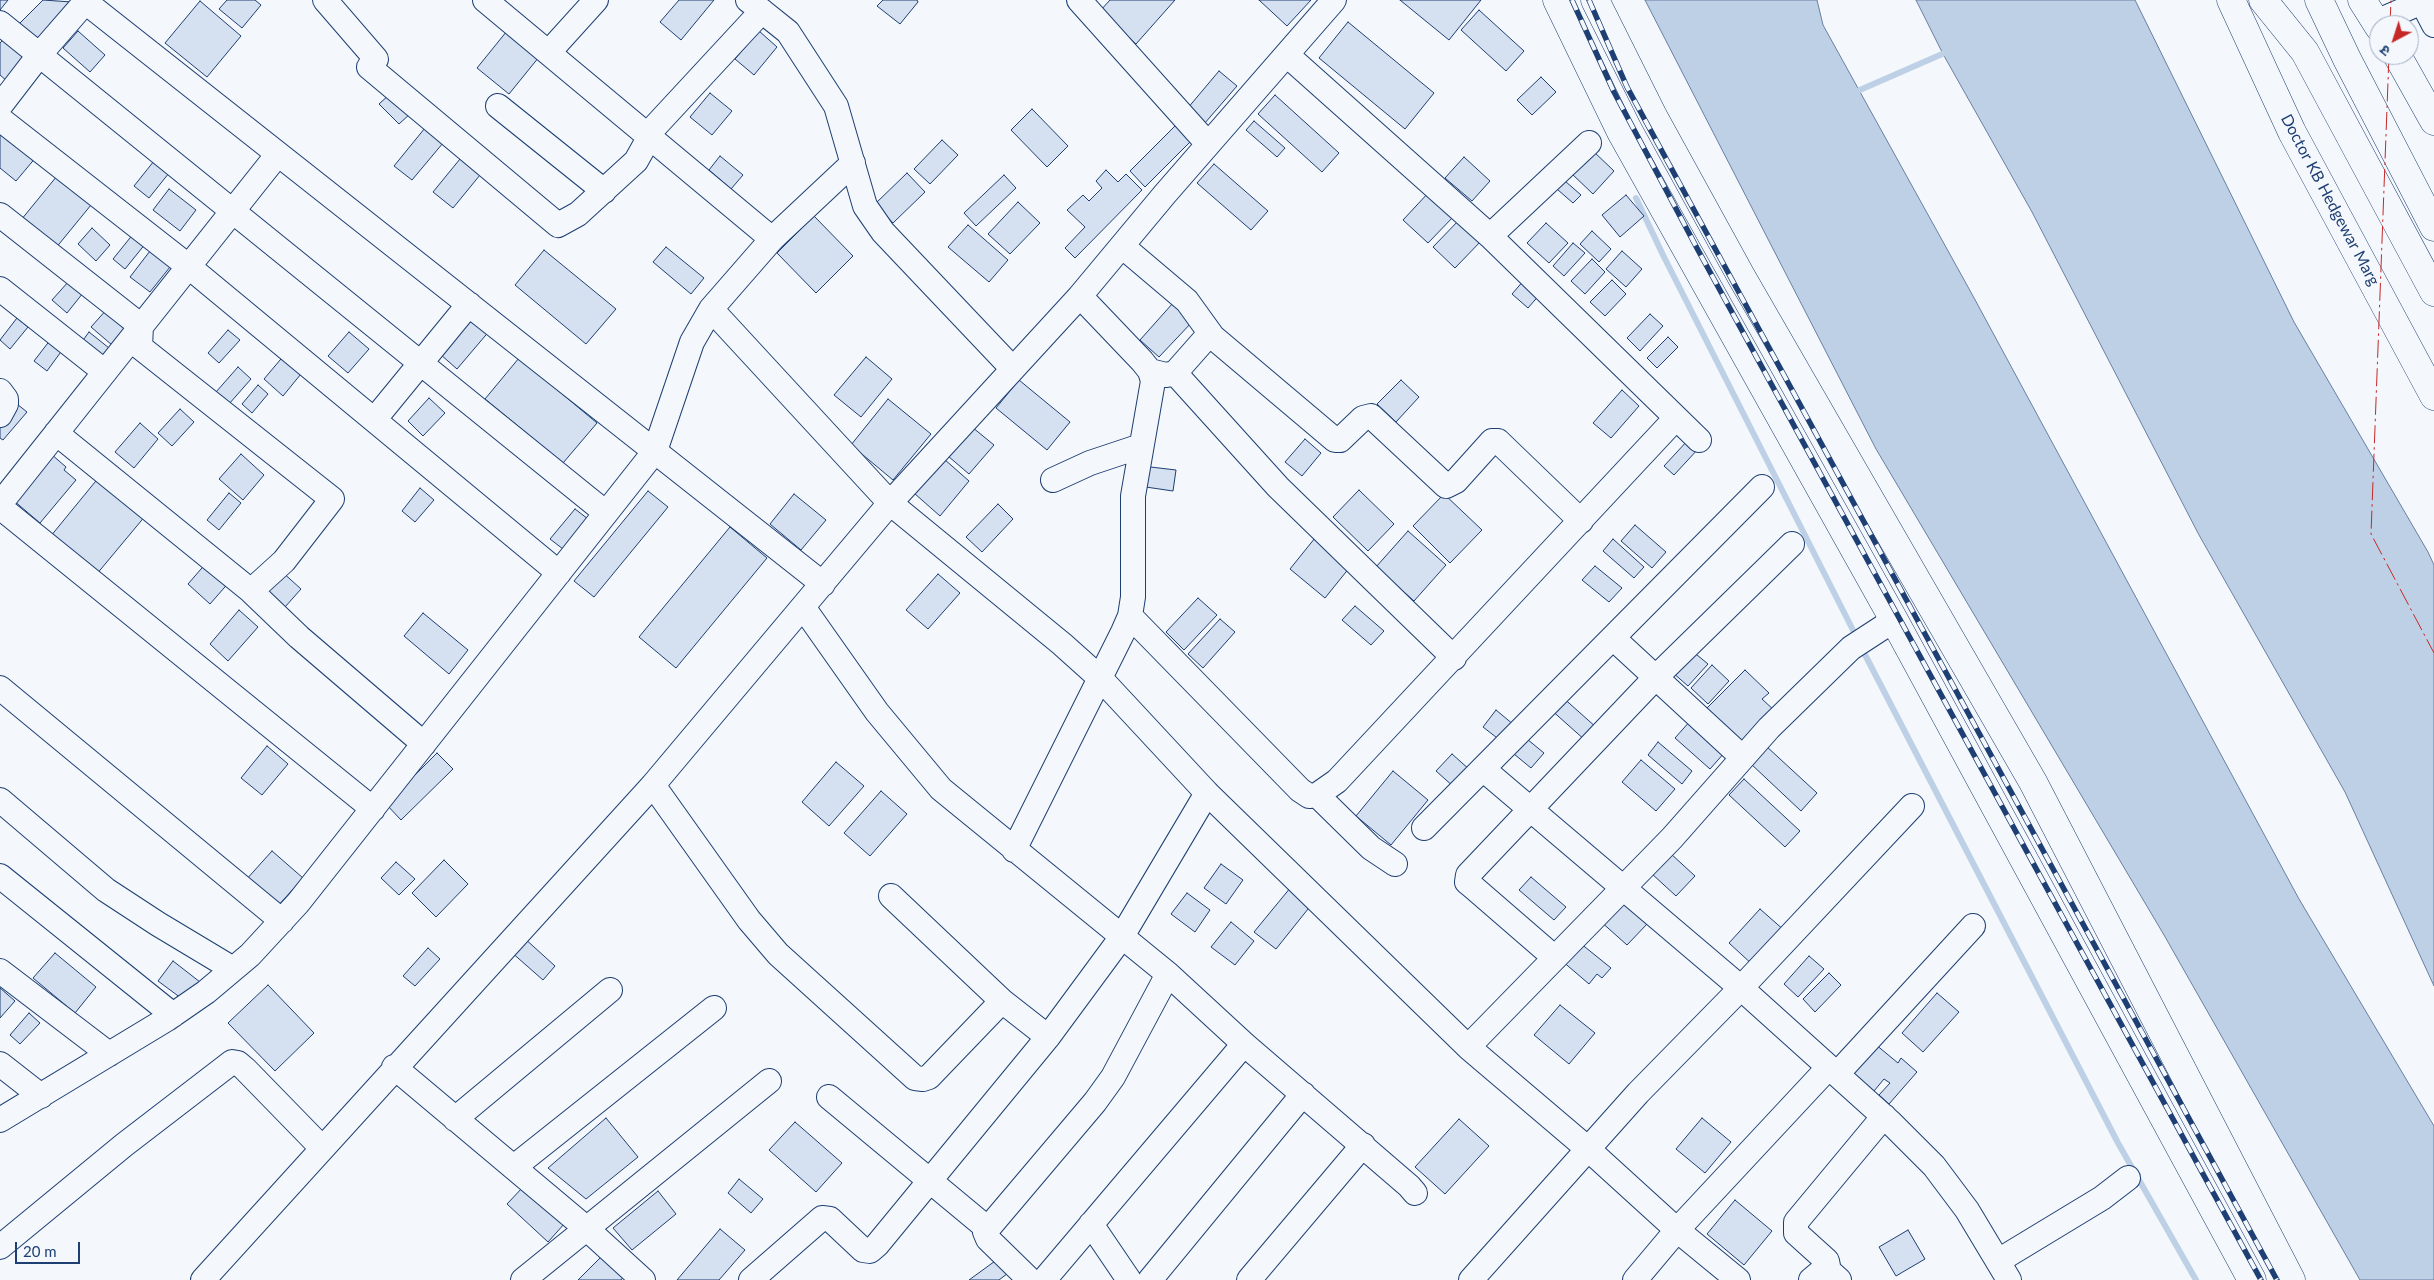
<!DOCTYPE html>
<meta charset="utf-8">
<style>
body{margin:0}
#map{position:relative;width:2434px;height:1280px;overflow:hidden;background:#f4f7fb;font-family:Lato,"Noto Sans Devanagari",sans-serif}
canvas{display:block}
.north{position:absolute;left:2369px;top:15px;width:50px;height:50px;box-sizing:border-box;background:#f4f7fb;border:1px solid #9eadc5;border-radius:50%;rotate:220deg;font-size:14px;font-weight:700;line-height:20px;text-align:center;color:#1d3f73}
.north::after{content:'';display:block;margin:auto;width:18px;height:22px;background:#c62828;clip-path:polygon(50% 0,100% 100%,50% 72%,0 100%)}
.scale{position:absolute;left:15px;top:1242px;width:65px;height:22px;box-sizing:border-box;border:2px solid #1d3f73;border-top:0;padding-left:6px;font-size:15px;line-height:18px;white-space:nowrap;color:#1d3f73;-webkit-text-stroke:4px #f4f7fb;paint-order:stroke}
</style>
<div id="map">
<canvas width="2434" height="1280"></canvas>
<div class="north">उ</div>
<div class="scale">20 m</div>
</div>
<script>
const ctx = document.querySelector('canvas').getContext('2d');
ctx.lineJoin = 'round';
function paint(path, color) { ctx.fillStyle = color; ctx.fill(path, 'evenodd'); }
const toPath = rows => new Path2D(rows.map(r => 'M' + r).join(''));
function trace(path, color, width, dash) { ctx.strokeStyle = color; ctx.lineWidth = width; ctx.lineCap = dash ? 'butt' : 'round'; ctx.setLineDash(dash || []); ctx.stroke(path); }
function label(font, color, halo, rows, align = 'center') {
  ctx.font = font + ' Lato,sans-serif'; ctx.lineWidth = 4; ctx.setLineDash([]); ctx.textBaseline = 'middle'; ctx.strokeStyle = halo; ctx.fillStyle = color; for (const [text, x, y, turn = 0] of rows) {
    ctx.save(); ctx.translate(x, y); ctx.rotate((+turn || 0) * Math.PI / 180); ctx.textAlign = isNaN(turn) ? turn : align; if (halo) ctx.strokeText(text, 0, 0); ctx.fillText(text, 0, 0); ctx.restore();
  }
}
const water = toPath([
 [1645,0,1817,0,1823,25,1973,296,2299,899,2434,1126,2434,1280,2360,1280,2164,935,1876,449,1645,0],
 [1916,0,2135,0,2294,322,2428,552,2434,565,2434,986,2345,792,2199,535,2032,212,1943,54,1916,0]
]);
const stream = toPath([
 [1853,93,1949,51],
 [1636,198,1663,255,1857,638],
 [1861,647,2118,1143,2196,1280]
]);
const building = toPath([
 [0,0,8,0,0,10,0,0],
 [43,0,72,2,40,41,17,26,43,0],
 [227,0,255,0,261,5,242,28,219,9,227,0],
 [679,0,714,0,681,40,660,22,679,0],
 [883,0,917,0,918,2,900,24,877,6,883,0],
 [1110,0,1175,0,1136,44,1100,11,1110,0],
 [1259,0,1311,0,1287,26,1259,0],
 [1400,0,1481,0,1449,40,1400,0],
 [200,1,241,36,207,77,165,43,200,1],
 [1479,10,1524,51,1506,71,1461,30,1479,10],
 [1348,22,1434,93,1405,129,1319,58,1348,22],
 [78,31,105,55,90,72,63,48,78,31],
 [507,31,539,57,509,94,477,68,507,31],
 [759,31,777,47,754,75,735,59,759,31],
 [3,40,26,59,7,81,0,75,0,43,3,40],
 [1219,71,1237,86,1204,124,1187,109,1219,71],
 [1541,77,1556,92,1532,115,1517,100,1541,77],
 [710,93,732,111,712,135,690,117,710,93],
 [390,94,411,113,399,124,379,104,390,94],
 [1275,95,1339,153,1322,172,1258,114,1275,95],
 [1032,109,1068,146,1047,167,1011,130,1032,109],
 [1254,121,1285,148,1277,157,1246,130,1254,121],
 [1176,125,1192,140,1145,187,1130,171,1176,125],
 [425,128,443,143,412,180,394,166,425,128],
 [5,129,37,156,16,181,0,168,0,135,5,129],
 [942,140,958,155,930,184,914,169,942,140],
 [1592,150,1614,171,1593,194,1571,173,1592,150],
 [720,156,743,175,731,189,709,170,720,156],
 [1464,157,1490,181,1472,201,1445,178,1464,157],
 [460,159,480,175,453,208,433,192,460,159],
 [154,161,169,173,149,198,134,186,154,161],
 [1214,164,1268,211,1251,230,1197,183,1214,164],
 [1106,170,1118,182,1126,174,1142,190,1075,258,1065,248,1085,227,1067,210,1083,195,1089,201,1102,188,1096,181,1106,170],
 [907,173,925,192,893,223,875,204,907,173],
 [1557,174,1581,195,1573,203,1550,183,1557,174],
 [1004,175,1016,188,976,226,964,213,1004,175],
 [57,176,91,205,55,249,21,220,57,176],
 [169,189,196,210,180,231,153,210,169,189],
 [1430,191,1455,215,1428,243,1403,220,1430,191],
 [1626,195,1644,216,1620,237,1602,215,1626,195],
 [1018,202,1040,223,1010,254,988,234,1018,202],
 [814,216,853,256,816,293,777,253,814,216],
 [1461,218,1483,239,1455,268,1433,247,1461,218],
 [1546,223,1568,243,1549,263,1527,243,1546,223],
 [968,225,1008,260,989,282,948,247,968,225],
 [92,228,110,245,96,261,78,244,92,228],
 [1592,231,1611,249,1599,262,1580,244,1592,231],
 [134,233,146,243,125,269,113,259,134,233],
 [1573,243,1585,253,1564,276,1553,266,1573,243],
 [666,247,704,278,691,294,653,262,666,247],
 [544,250,616,309,586,344,515,285,544,250],
 [150,251,170,267,150,292,130,277,150,251],
 [1622,251,1642,269,1626,287,1606,269,1622,251],
 [1592,259,1605,272,1585,294,1571,281,1592,259],
 [1525,279,1541,293,1528,308,1512,294,1525,279],
 [1612,280,1626,294,1605,316,1590,302,1612,280],
 [69,281,83,293,67,313,52,300,69,281],
 [1173,303,1193,321,1159,357,1140,340,1173,303],
 [108,308,128,326,112,345,91,327,108,308],
 [1650,314,1663,326,1640,351,1627,338,1650,314],
 [474,315,491,329,457,369,440,354,474,315],
 [17,318,28,327,10,349,0,340,17,318],
 [228,330,240,340,219,363,208,353,228,330],
 [89,332,109,348,98,362,78,347,89,332],
 [349,332,369,349,348,373,328,356,349,332],
 [1668,337,1678,347,1657,368,1647,358,1668,337],
 [51,339,63,349,47,371,34,361,51,339],
 [286,353,305,369,283,396,264,379,286,353],
 [866,357,892,379,861,417,834,395,866,357],
 [519,358,597,423,563,463,485,399,519,358],
 [238,367,251,379,229,404,216,392,238,367],
 [1019,380,1070,422,1047,450,996,408,1019,380],
 [1401,380,1419,397,1396,422,1377,404,1401,380],
 [258,385,268,394,252,413,242,404,258,385],
 [1622,390,1639,406,1611,438,1593,423,1622,390],
 [429,398,445,413,423,436,408,421,429,398],
 [888,399,931,434,893,480,851,445,888,399],
 [17,404,27,412,3,440,0,438,0,424,17,404],
 [180,409,194,422,172,446,158,433,180,409],
 [140,423,158,439,134,468,115,452,140,423],
 [972,427,994,445,969,474,948,456,972,427],
 [1305,439,1321,453,1302,476,1285,462,1305,439],
 [1689,439,1699,448,1674,475,1664,466,1689,439],
 [51,454,66,467,64,470,76,480,40,523,13,500,51,454],
 [241,454,264,475,243,500,219,479,241,454],
 [944,459,969,481,940,516,914,493,944,459],
 [1142,466,1176,470,1173,491,1139,486,1142,466],
 [100,476,146,515,96,575,50,537,100,476],
 [420,488,434,500,415,522,402,511,420,488],
 [1359,490,1394,524,1368,551,1333,517,1359,490],
 [648,491,668,507,594,597,574,581,648,491],
 [229,493,241,503,219,530,207,520,229,493],
 [794,494,826,520,801,550,770,524,794,494],
 [1444,494,1482,530,1450,563,1413,526,1444,494],
 [998,504,1013,519,982,552,966,537,998,504],
 [575,509,588,519,563,549,550,539,575,509],
 [1635,525,1666,552,1652,568,1621,541,1635,525],
 [730,527,767,558,676,668,639,637,730,527],
 [1408,531,1446,565,1414,601,1376,567,1408,531],
 [1315,538,1350,567,1325,598,1290,569,1315,538],
 [1613,539,1644,567,1634,578,1603,551,1613,539],
 [208,561,231,580,210,604,188,584,208,561],
 [1595,566,1622,588,1609,602,1582,580,1595,566],
 [280,570,301,589,285,607,264,588,280,570],
 [938,574,960,593,928,629,906,610,938,574],
 [1198,598,1217,615,1184,650,1166,632,1198,598],
 [1355,606,1384,631,1371,645,1342,620,1355,606],
 [239,610,258,627,228,661,210,644,239,610],
 [423,613,468,650,449,674,404,636,423,613],
 [1220,619,1235,632,1203,668,1188,654,1220,619],
 [1691,650,1708,664,1688,686,1672,672,1691,650],
 [1712,665,1729,681,1708,704,1691,688,1712,665],
 [1745,670,1769,693,1762,699,1776,712,1740,748,1703,712,1745,670],
 [1560,695,1597,728,1586,741,1549,708,1560,695],
 [1496,710,1514,725,1501,741,1483,727,1496,710],
 [1691,720,1725,752,1710,769,1675,738,1691,720],
 [1527,739,1544,753,1531,768,1514,754,1527,739],
 [1658,742,1692,771,1682,784,1648,755,1658,742],
 [267,746,288,764,262,795,241,778,267,746],
 [1766,746,1817,793,1801,811,1750,763,1766,746],
 [437,753,453,769,401,820,386,804,437,753],
 [1452,754,1470,770,1454,787,1436,771,1452,754],
 [1641,760,1675,789,1656,811,1622,782,1641,760],
 [836,762,864,786,829,826,802,802,836,762],
 [1393,771,1428,800,1391,845,1356,816,1393,771],
 [1744,779,1800,831,1785,847,1729,795,1744,779],
 [881,791,907,814,870,856,844,833,881,791],
 [272,851,303,878,276,908,245,881,272,851],
 [1670,853,1695,876,1676,896,1651,873,1670,853],
 [444,860,468,884,436,917,412,893,444,860],
 [396,862,415,879,399,895,381,878,396,862],
 [1221,864,1243,880,1226,904,1204,888,1221,864],
 [1531,877,1566,907,1554,920,1519,890,1531,877],
 [1291,887,1312,904,1276,949,1254,932,1291,887],
 [1187,893,1210,910,1195,932,1171,914,1187,893],
 [1620,898,1648,923,1627,945,1599,920,1620,898],
 [1760,909,1785,931,1754,966,1729,943,1760,909],
 [1231,922,1254,941,1235,965,1211,947,1231,922],
 [523,937,555,966,543,980,510,951,523,937],
 [1580,943,1611,968,1602,978,1597,974,1589,984,1561,960,1580,943],
 [428,948,440,959,415,986,403,976,428,948],
 [55,953,96,987,75,1013,33,978,55,953],
 [1809,956,1824,969,1798,997,1784,984,1809,956],
 [173,961,200,982,185,1001,158,981,173,961],
 [1829,973,1841,985,1815,1012,1803,999,1829,973],
 [268,985,314,1033,275,1071,228,1023,268,985],
 [0,988,15,1001,0,1018,0,988],
 [1937,993,1959,1012,1923,1052,1902,1033,1937,993],
 [1560,1005,1595,1033,1569,1064,1534,1035,1560,1005],
 [29,1013,40,1023,20,1044,10,1035,29,1013],
 [1875,1044,1898,1063,1901,1058,1917,1072,1889,1104,1879,1095,1890,1083,1884,1079,1874,1091,1851,1071,1875,1044],
 [606,1118,638,1157,586,1199,548,1168,606,1118],
 [1702,1118,1731,1142,1705,1173,1676,1149,1702,1118],
 [1459,1119,1489,1146,1445,1194,1415,1167,1459,1119],
 [795,1122,842,1163,816,1192,769,1150,795,1122],
 [739,1179,763,1199,751,1213,728,1193,739,1179],
 [524,1186,565,1223,548,1242,507,1204,524,1186],
 [658,1191,676,1214,632,1250,613,1228,658,1191],
 [1735,1200,1772,1231,1744,1265,1707,1234,1735,1200],
 [720,1229,745,1250,719,1280,677,1280,720,1229],
 [1908,1230,1925,1259,1896,1276,1879,1247,1908,1230],
 [605,1253,626,1274,621,1280,578,1280,605,1253],
 [1002,1256,1012,1270,999,1280,969,1280,1002,1256]
]);
const minor = toPath([
 [83,0,823,584],
 [325,0,376,59],
 [485,0,772,239],
 [748,0,788,32,836,106,865,206,883,232,1012,368],
 [1079,0,1208,144],
 [2376,22,2422,2,2434,25],
 [0,23,606,513],
 [549,52,596,0],
 [1287,55,1490,236,1699,440],
 [369,67,558,225,578,214,636,161,650,136],
 [0,106,40,54,87,0],
 [498,106,604,191],
 [0,119,188,266,559,573],
 [648,134,762,11],
 [0,215,141,326,140,347,332,499,284,561,251,591],
 [1490,236,1589,143],
 [1122,246,1187,301,1213,337],
 [0,289,105,372],
 [711,309,890,503,1062,644,1101,679,1207,793,1468,1047,1588,1149,1638,1093,1741,988,1912,806],
 [1150,371,1166,375,1175,373,1205,339,1213,337,1335,440,1340,440,1363,418,1371,416,1446,486,1456,481,1492,441,1498,441,1581,521],
 [1175,373,1278,487,1454,658],
 [0,391,6,399,6,404,0,415],
 [374,420,469,304],
 [56,433,251,591,299,637,424,744],
 [1053,480,1090,463,1141,446],
 [0,504,278,154],
 [0,507,373,809],
 [803,607,877,712,941,789,1168,974,1244,1044,1409,1186,1415,1193],
 [1130,616,1300,790,1309,796,1317,795,1337,781,1676,418],
 [1613,638,1742,757],
 [0,688,282,921],
 [1483,769,1741,988,1891,1123,1934,1166,1967,1210,2009,1280],
 [653,785,749,920,778,954,915,1078,923,1079,929,1077,1002,1001],
 [1317,795,1371,848,1395,864],
 [0,800,106,890,158,924,233,969],
 [1424,828,1762,487],
 [1014,850,1123,632,1130,616,1133,597,1133,496,1153,381,1150,371,1142,361,1080,296],
 [0,876,173,1015],
 [891,896,1002,1001,1048,1037],
 [1555,958,1473,887,1467,882,1468,875,1656,677,1792,544],
 [0,971,109,1054],
 [1468,1047,1672,838,1769,728,1851,648,1894,620],
 [0,1064,41,1096],
 [394,1067,587,1229,643,1280],
 [1837,1074,1973,926],
 [829,1097,988,1229],
 [455,1119,610,990],
 [0,1120,167,1019,206,992,250,955,298,903,655,451,692,342,711,309,772,239,853,163],
 [514,1167,714,1008],
 [1091,1224,1129,1280],
 [0,1247,124,1145,232,1062,238,1063,245,1069,322,1148],
 [1998,1261,2102,1198,2128,1178],
 [1829,1271,1827,1261,1796,1233,1796,1222,1884,1116],
 [203,1280,653,785,890,503,1080,296,1165,194,1334,0],
 [523,1280,769,1081],
 [751,1280,822,1218,830,1219,863,1250,870,1251,877,1245,1048,1037,1121,938,1207,793],
 [1030,1280,988,1239,985,1232,1095,1102,1113,1077,1168,974],
 [1044,1280,1244,1044],
 [1150,1280,1303,1094],
 [1249,1280,1363,1145],
 [1471,1280,1588,1149,1677,1230,1738,1280],
 [1635,1280,1677,1230,1829,1067],
 [1811,1280,1823,1270,1829,1271,1839,1280]
]);
const major = toPath([
 [1557,0,1621,132,1894,620,2252,1280],
 [1595,0,1653,116,1741,276,2033,782,2291,1280]
]);
const highway = toPath([
 [2231,0,2292,132,2434,396],
 [2263,0,2305,52,2434,292],
 [2319,0,2347,59,2434,227],
 [2362,0,2379,27],
 [2397,55,2434,121]
]);
const rail = toPath([
 [1572,0,1614,92,1698,250,2261,1280],
 [1589,0,1627,87,2277,1280]
]);
const power = toPath([
 [2390,25,2391,0],
 [2389,55,2371,534,2434,653]
]);
const streetNames = [
 ["Doctor KB Hedgewar Marg",2330,200,62]
];
paint(water, '#bed0e5');
trace(water, '#687fa3', 1);
trace(stream, '#bed0e5', 6);
paint(building, '#d5e0f0');
trace(building, '#1d3f73', 1);
trace(minor, '#1d3f73', 26);
trace(major, '#1d3f73', 29);
trace(highway, '#1d3f73', 29);
trace(minor, '#f4f7fb', 24);
trace(major, '#f4f7fb', 28);
trace(highway, '#f4f7fb', 28);
trace(rail, '#1d3f73', 5.5);
trace(rail, '#f4f7fb', 4, [11]);
trace(power, '#c62828', 1, [18, 4, 2.5, 4]);
label('16px', '#1d3f73', '#f4f7fb', streetNames);
</script>
